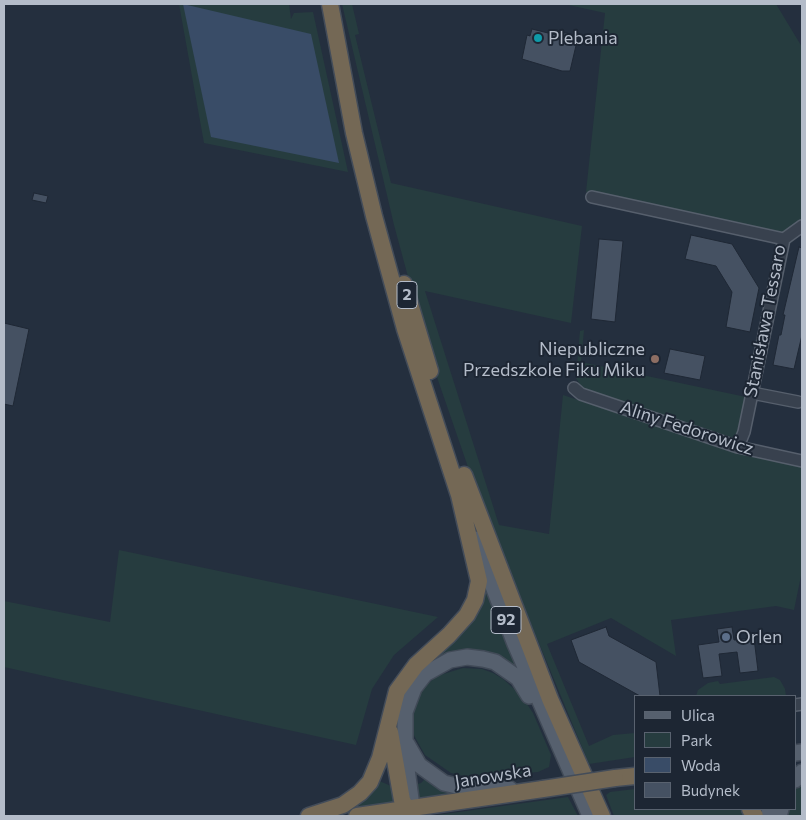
<!DOCTYPE html>
<meta charset="utf-8">
<style>
body{margin:0}
#map{position:relative;width:806px;height:820px;overflow:hidden;background:#242f3e;font-family:Commissioner,sans-serif}
canvas{display:block}
.frame{position:absolute;inset:0;border:5px solid #b4bcc9;pointer-events:none}
.legend{position:absolute;left:634px;top:695px;width:162px;height:115px;box-sizing:border-box;background:#1d2633;border:1px solid #59626f;margin:0;padding:6px 9px;list-style:none;font-size:15px;color:#b4bcc9}
.legend li{display:flex;align-items:center;gap:10px;height:25px}
.legend b{width:25px;border:1px solid #59626f}
</style>
<div id="map">
<canvas width="806" height="820"></canvas>
<div class="frame"></div>
<ul class="legend">
<li><b style="height:6px;background:#56606e"></b>Ulica</li>
<li><b style="height:14px;background:#263c3f"></b>Park</li>
<li><b style="height:14px;background:#394c67"></b>Woda</li>
<li><b style="height:14px;background:#455162"></b>Budynek</li>
</ul>
</div>
<script>
const ctx = document.querySelector('canvas').getContext('2d');
ctx.lineJoin = 'round';
function paint(path, color) { ctx.fillStyle = color; ctx.fill(path, 'evenodd'); }
const toPath = rows => new Path2D(rows.map(r => 'M' + r).join(''));
function trace(path, color, width, dash) { ctx.strokeStyle = color; ctx.lineWidth = width; ctx.lineCap = dash ? 'butt' : 'round'; ctx.setLineDash(dash || []); ctx.stroke(path); }
function label(font, color, halo, rows, align = 'center') {
  ctx.font = font + ' Commissioner,sans-serif'; ctx.lineWidth = 4; ctx.setLineDash([]); ctx.textBaseline = 'middle'; ctx.strokeStyle = halo; ctx.fillStyle = color; for (const [text, x, y, turn = 0] of rows) {
    ctx.save(); ctx.translate(x, y); ctx.rotate((+turn || 0) * Math.PI / 180); ctx.textAlign = isNaN(turn) ? turn : align; if (halo) ctx.strokeText(text, 0, 0); ctx.fillText(text, 0, 0); ctx.restore();
  }
}
const green = toPath([
 [179,4,289,4,291,19,294,13,313,12,348,172,204,143],
 [342,4,352,4,359,34,355,35,391,183,582,226,571,323,425,291,499,525,549,534,563,395,726,449,802,465,802,571,794,610,776,606,671,620,676,656,611,618,547,644,589,746,613,735,635,733,635,757,589,764,478,496,429,354,394,225],
 [564,4,776,4,802,47,802,220,782,233,586,192,605,13],
 [584,330,581,362,746,397,737,437,731,441,588,391,581,386,576,378,580,331],
 [119,550,438,617,394,655,372,689,356,745,4,667,4,601,110,622],
 [484,577,523,675,510,663,436,661,399,732,395,725,432,656],
 [463,668,482,669,493,673,503,679,521,695,533,713,551,755,549,767,538,772,474,778,451,773,425,755,412,732,411,722,416,700,422,689,437,676],
 [774,677,780,680,785,689,786,696,696,696,698,690,708,683,718,681,720,684],
 [426,778,460,793,415,799,414,785,421,783],
 [377,780,391,786,397,802,350,808],
 [802,780,802,816,785,816,786,809,795,809,795,789],
 [635,789,635,809,740,809,745,816,614,816,606,795,610,792],
 [568,797,578,816,430,816]
]);
const water = toPath([
 [183,4,311,34,339,163,211,137]
]);
const building = toPath([
 [532,29,560,36,561,33,567,33,578,37,570,71,562,71,522,59,527,35,530,36,532,29],
 [34,193,48,196,46,203,32,200,34,193],
 [691,235,732,244,759,288,750,332,726,327,732,292,716,266,685,259,691,235],
 [599,239,623,241,615,322,591,319,599,239],
 [799,247,802,248,802,335,794,369,773,365,779,335,781,335,785,315,783,315,799,247],
 [4,323,29,329,13,406,4,404,4,323],
 [670,349,705,356,700,380,664,373,670,349],
 [606,627,609,636,656,662,660,696,640,696,579,662,571,640,606,627],
 [732,627,734,640,754,638,758,671,740,673,737,652,719,654,722,676,703,678,698,645,719,642,717,629,732,627]
]);
const minor = toPath([
 [592,197,784,239,744,432,738,447],
 [784,239,802,226],
 [574,388,581,394,738,447,802,461],
 [752,393,798,402],
 [795,705,802,704]
]);
const major = toPath([
 [475,539,515,644,590,816],
 [407,744,419,765,444,783,469,789,510,789],
 [795,753,802,752],
 [795,780,802,772],
 [769,809,770,816],
 [407,810,411,799,405,754,405,712,414,688,425,674,450,660,467,657,483,659,495,662,518,678,529,696],
 [779,816,781,809]
]);
const highway = toPath([
 [404,284,430,371],
 [464,475,550,699,602,816],
 [390,732,402,800,407,810],
 [615,778,635,776],
 [750,809,755,816],
 [309,816,343,805,360,793,370,782,380,758,397,691,416,665,449,635,467,615,475,600,479,581,459,495,405,329,374,216,354,133,330,4],
 [357,816,543,789]
]);
const highwayBridge = toPath([
 [543,789,615,778]
]);
const markers = [
 [538,38,5,"#0f9aa8"],
 [655,359,5,"#8d6e63"],
 [726,637,5,"#5c6f8a"]
];
const shields = [
 [407,295,20],
 [506,620,30]
];
const shieldNames = [
 ["2",407,295],
 ["92",506,620]
];
const poiNames = [
 ["Plebania",548,38],
 ["Niepubliczne",645,349,"right"],
 ["Przedszkole Fiku Miku",645,370,"right"],
 ["Orlen",736,637]
];
const streetNames = [
 ["Stanisława Tessaro",765,321,-79],
 ["Aliny Fedorowicz",687,428,18],
 ["Janowska",493,776,-9]
];
paint(green, '#263c3f');
paint(water, '#394c67');
paint(building, '#455162');
trace(building, '#1f2835', 1);
trace(minor, '#565f6c', 14);
trace(major, '#414a57', 18);
trace(highway, '#434c59', 19);
trace(minor, '#38414e', 11);
trace(major, '#56606e', 15);
trace(highway, '#746855', 16);
trace(highwayBridge, '#434c59', 19, []);
trace(highwayBridge, '#746855', 16);
for (const [x, y, r, color] of markers) { const dot = new Path2D(); dot.arc(x, y, r, 0, 2 * Math.PI); ctx.fillStyle = color; ctx.fill(dot); trace(dot, '#1d2633', 2); }
for (const [x, y, w] of shields) { const box = new Path2D(); box.roundRect(x - w / 2, y - 13.5, w, 27, 4); ctx.fillStyle = '#1d2633'; ctx.fill(box); trace(box, '#b4bcc9', 1); }
label('bold 16px', '#b4bcc9', null, shieldNames);
label('18px', '#b4bcc9', '#1d2633', poiNames, 'left');
label('18px', '#b4bcc9', '#1d2633', streetNames);
</script>
